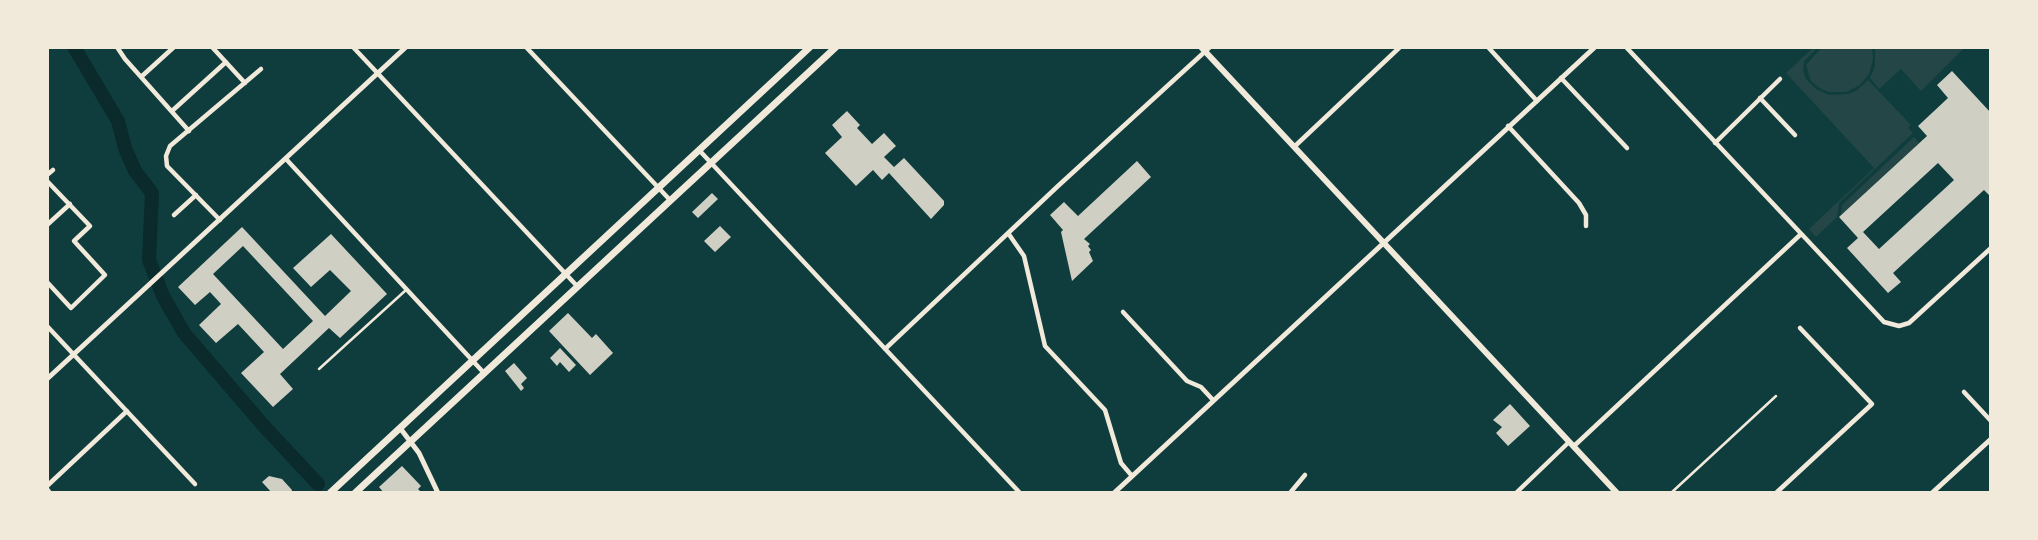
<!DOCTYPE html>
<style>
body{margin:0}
#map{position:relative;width:2038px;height:540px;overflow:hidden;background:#0f3d3e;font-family:"PT Sans",sans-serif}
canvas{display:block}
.frame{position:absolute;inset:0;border:49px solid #f1e9da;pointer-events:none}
</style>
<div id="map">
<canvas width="2038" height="540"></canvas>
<div class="frame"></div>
</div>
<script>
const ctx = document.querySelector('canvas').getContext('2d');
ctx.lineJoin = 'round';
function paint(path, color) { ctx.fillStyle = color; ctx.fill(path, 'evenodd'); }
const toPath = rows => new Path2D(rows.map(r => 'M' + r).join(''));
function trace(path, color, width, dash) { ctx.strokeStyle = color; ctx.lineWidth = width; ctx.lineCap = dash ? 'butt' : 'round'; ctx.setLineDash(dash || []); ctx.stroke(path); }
const green = toPath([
 [1814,47,1818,47,1804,61,1803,71,1806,79,1816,89,1829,95,1848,94,1856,91,1868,80,1911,125,1908,128,1913,133,1839,203,1837,217,1816,237,1809,229,1874,168,1786,73],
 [1822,47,1872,47,1873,59,1869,74,1860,85,1846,92,1829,92,1821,89,1811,81,1806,65],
 [1875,47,1965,47,1921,91,1901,69,1879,89,1870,78,1875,66],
 [1914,137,1919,143,1841,215,1842,205]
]);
const river = toPath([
 [74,47,118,121,125,148,135,171,152,193,149,260,163,296,184,333,263,425,318,484]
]);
const building = toPath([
 [1952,71,1991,113,1991,197,1984,190,1893,273,1901,282,1888,293,1847,248,1858,238,1839,217,1927,136,1918,126,1948,98,1937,85],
 [1938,163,1954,180,1879,249,1863,232],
 [847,111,860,125,857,128,872,144,884,133,896,146,884,157,894,167,904,158,944,201,944,205,931,219,889,173,882,180,873,170,856,186,825,153,842,137,832,125],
 [1137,161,1151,177,1084,239,1090,244,1088,246,1091,250,1089,252,1093,261,1072,281,1061,232,1063,230,1050,215,1064,202,1078,216],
 [712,193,718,199,698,218,692,212],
 [720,226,731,237,715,252,704,241],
 [242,227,325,316,351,291,330,270,311,287,293,268,331,234,387,294,340,338,329,328,280,374,293,389,273,407,241,373,264,352,238,324,216,343,199,325,221,304,210,292,195,305,178,287],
 [243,246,313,321,283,349,213,274],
 [568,313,592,338,596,334,613,353,590,375,549,331],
 [560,348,576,365,569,372,560,362,557,366,550,358],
 [514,363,527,378,521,384,524,388,521,391,505,371],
 [1510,404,1530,426,1508,446,1496,433,1502,427,1493,420],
 [402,466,421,486,418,489,422,493,384,493,379,487],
 [269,476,282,479,292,490,291,493,272,493,262,482]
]);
const service = toPath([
 [319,369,406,290],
 [1671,493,1776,396]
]);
const minor = toPath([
 [117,47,125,59,189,131],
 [212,47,245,83],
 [353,47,577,286],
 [526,47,670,200],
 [1488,47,1537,101],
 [1626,47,1884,322,1899,326,1909,323,1991,248],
 [141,77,174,47],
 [1561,78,1627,148],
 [1760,98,1795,135],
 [172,111,226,62],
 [1508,126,1579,203,1586,215,1586,226],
 [1715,143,1780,79],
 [1294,147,1400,47],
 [699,150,1020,493],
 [286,159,484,373],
 [47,175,53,170],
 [47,181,90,226,74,241,105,275,71,308,47,282],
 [174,215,196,195],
 [220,220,167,166,166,156,170,146,261,69],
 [47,225,70,204],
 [1008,233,1024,256,1045,346,1105,410,1121,463,1132,476],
 [1123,312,1187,381,1201,387,1213,400],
 [47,326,195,484],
 [885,349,1058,186,1210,47],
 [1964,392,1991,421],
 [1574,446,1800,235],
 [47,486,127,411],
 [47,489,50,493],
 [1290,493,1305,475],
 [1516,493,1569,442],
 [1776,493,1872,404,1800,328]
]);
const tertiary = toPath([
 [47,379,406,47],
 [400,428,419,453,438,493],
 [1114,493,1595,47],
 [1932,493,1991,439]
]);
const secondary = toPath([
 [1201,47,1617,493]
]);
const primary = toPath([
 [330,493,810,47],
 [355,493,836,47]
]);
paint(green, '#244646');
trace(river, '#0a2a2b', 14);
paint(building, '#cfcfc3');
trace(service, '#f1e9da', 2.5);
trace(minor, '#f1e9da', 4.5);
trace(tertiary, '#f1e9da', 5);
trace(secondary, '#f1e9da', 6);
trace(primary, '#f1e9da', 7);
</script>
